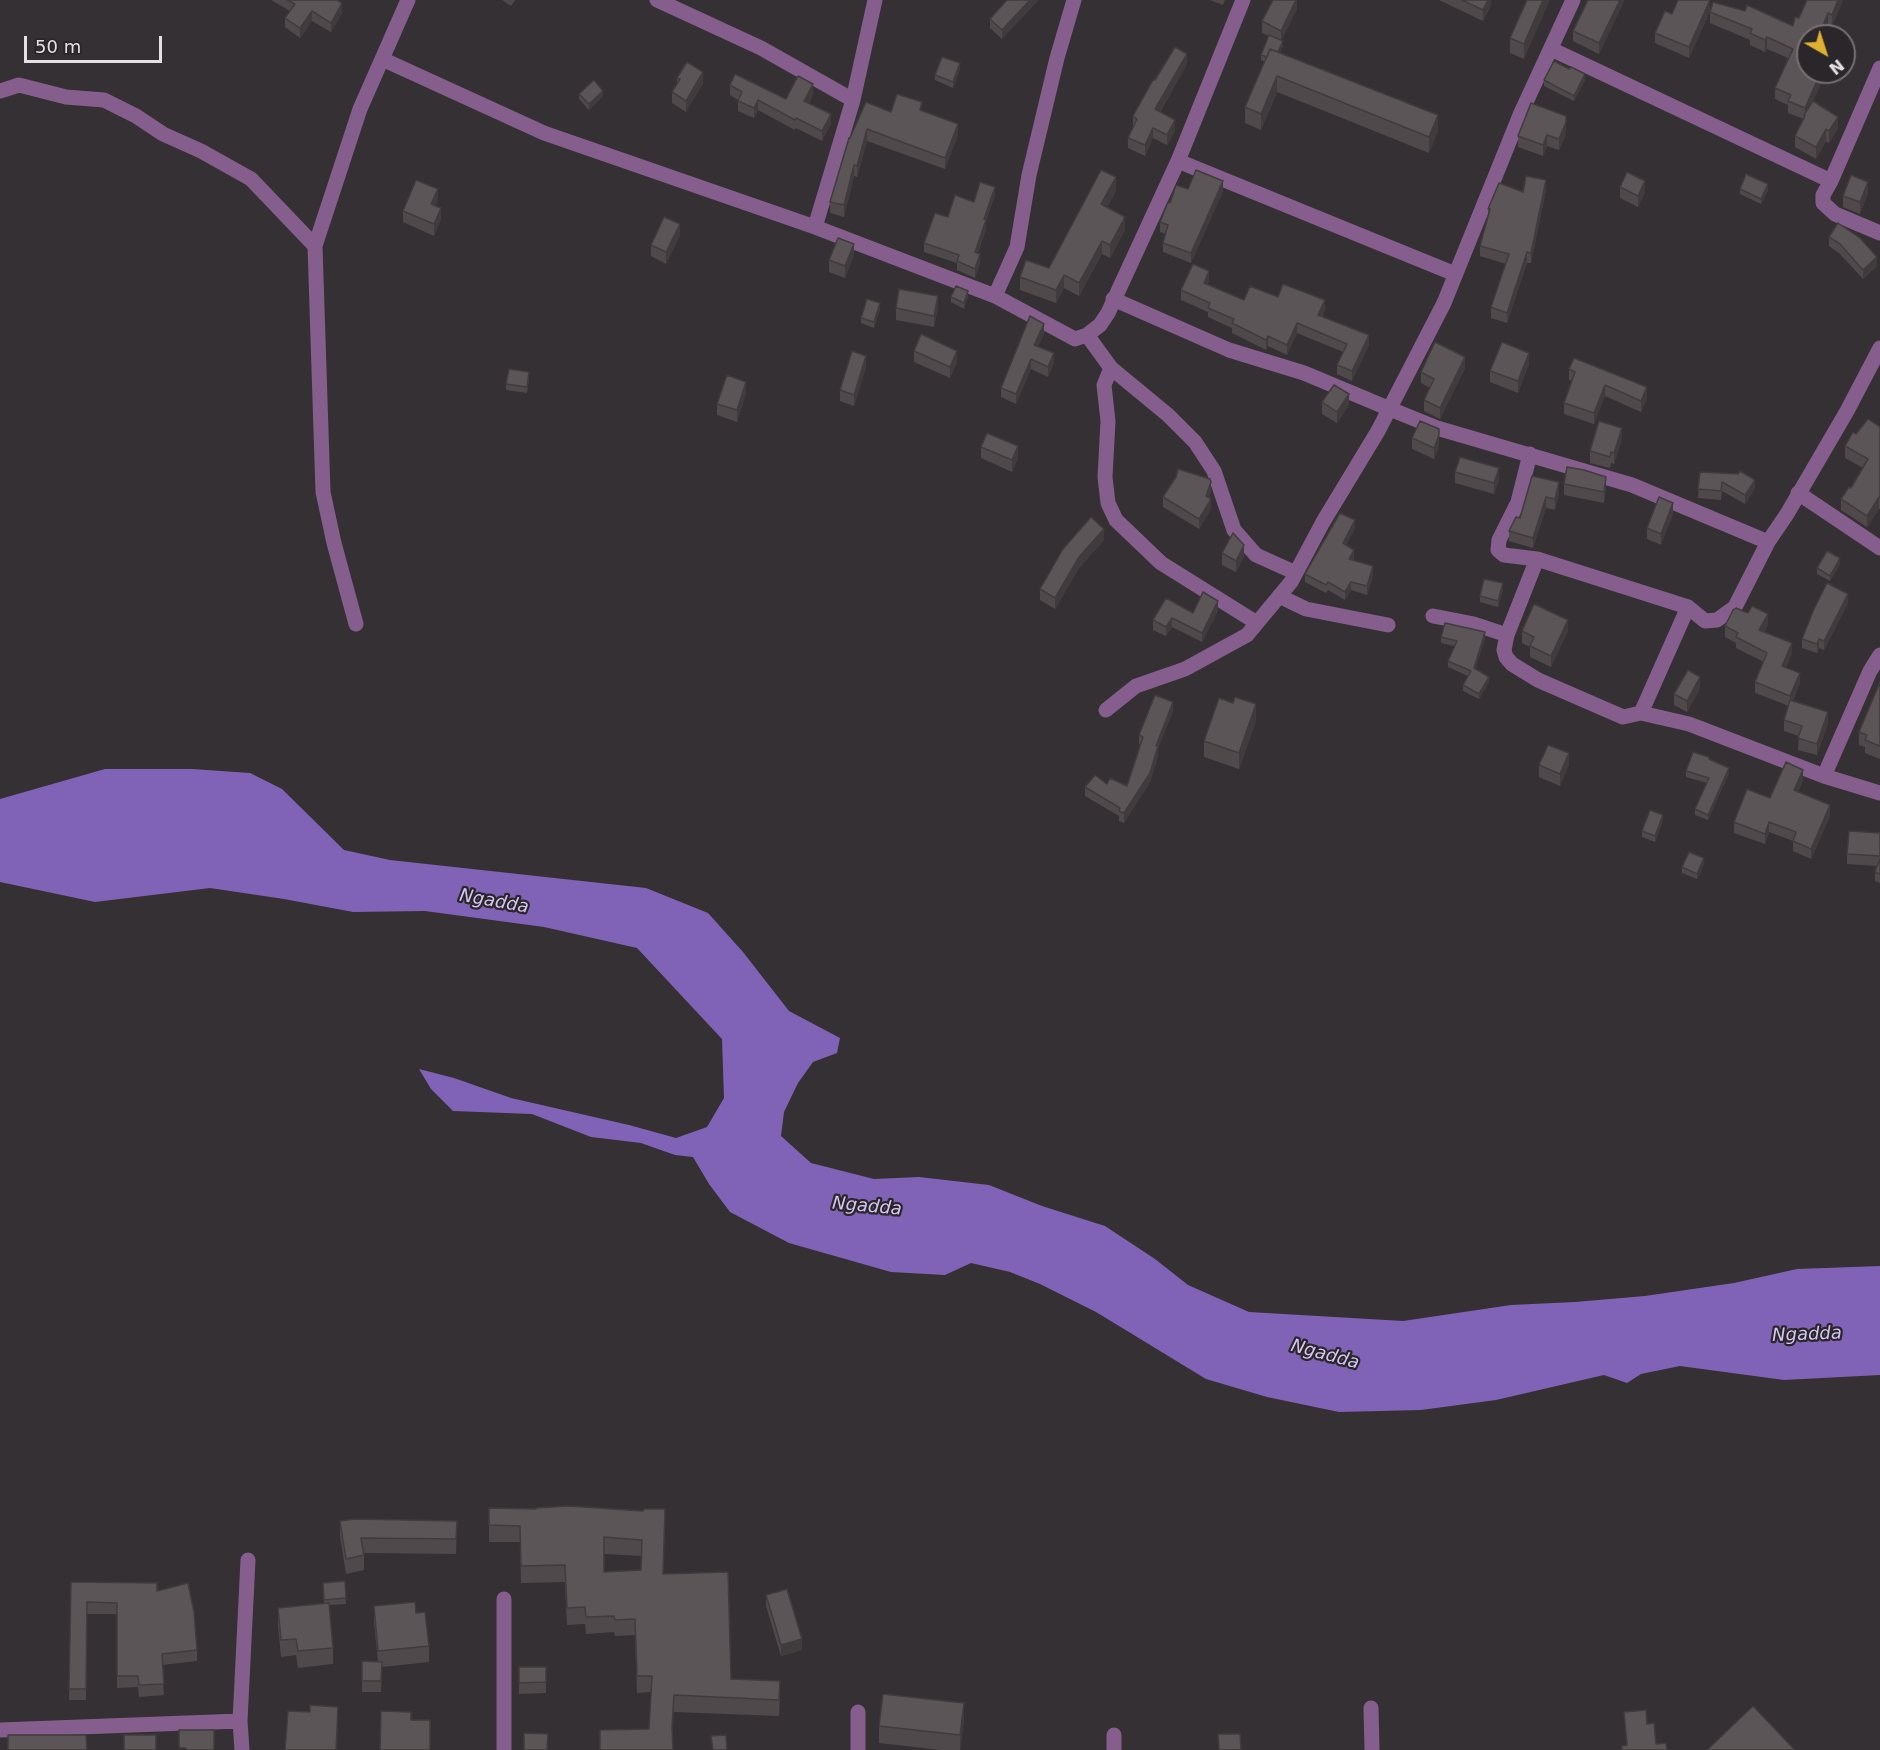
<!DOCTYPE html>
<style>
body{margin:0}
#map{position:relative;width:1880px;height:1750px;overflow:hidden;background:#353033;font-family:"DejaVu Sans",sans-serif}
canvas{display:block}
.north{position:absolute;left:1796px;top:24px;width:60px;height:60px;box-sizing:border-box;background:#2b2629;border:2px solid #757173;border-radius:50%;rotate:141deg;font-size:16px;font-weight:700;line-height:24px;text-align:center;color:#e4e1e3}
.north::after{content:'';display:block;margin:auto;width:21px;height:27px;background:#deb133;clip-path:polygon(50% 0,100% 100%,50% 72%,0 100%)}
.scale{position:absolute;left:24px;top:36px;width:138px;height:27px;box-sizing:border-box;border:3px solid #e4e1e3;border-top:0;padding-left:8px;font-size:18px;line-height:21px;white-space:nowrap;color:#e4e1e3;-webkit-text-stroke:4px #2b2629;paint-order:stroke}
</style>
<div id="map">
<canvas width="1880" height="1750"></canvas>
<div class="north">N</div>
<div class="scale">50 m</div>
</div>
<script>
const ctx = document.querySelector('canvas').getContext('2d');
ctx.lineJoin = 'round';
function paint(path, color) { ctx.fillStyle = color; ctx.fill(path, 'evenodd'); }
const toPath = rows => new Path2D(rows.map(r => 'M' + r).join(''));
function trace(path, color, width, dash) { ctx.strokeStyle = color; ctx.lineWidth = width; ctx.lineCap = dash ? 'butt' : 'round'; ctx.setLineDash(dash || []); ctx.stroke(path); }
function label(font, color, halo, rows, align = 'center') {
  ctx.font = font + ' "DejaVu Sans",sans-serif'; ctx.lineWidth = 4.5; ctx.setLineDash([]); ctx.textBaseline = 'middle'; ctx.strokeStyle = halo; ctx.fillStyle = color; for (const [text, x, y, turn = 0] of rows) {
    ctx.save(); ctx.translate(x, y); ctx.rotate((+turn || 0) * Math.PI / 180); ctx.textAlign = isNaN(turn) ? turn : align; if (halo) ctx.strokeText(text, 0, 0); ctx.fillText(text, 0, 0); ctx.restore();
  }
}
const water = toPath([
 [105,769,192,769,250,773,282,789,344,850,390,860,646,888,708,913,743,952,789,1011,840,1038,837,1053,813,1062,798,1083,784,1112,781,1136,811,1163,874,1179,919,1177,989,1185,1042,1206,1105,1226,1155,1259,1188,1285,1249,1312,1403,1321,1511,1305,1575,1302,1645,1296,1734,1283,1797,1269,1880,1266,1880,1375,1784,1380,1680,1366,1641,1374,1627,1383,1604,1375,1496,1400,1421,1410,1339,1412,1267,1397,1206,1379,1096,1312,1040,1284,1010,1272,971,1263,945,1275,891,1272,789,1243,730,1212,709,1184,693,1157,675,1155,641,1143,591,1137,532,1114,453,1111,431,1089,419,1069,454,1078,511,1098,629,1125,676,1138,707,1127,724,1098,722,1039,637,948,544,927,425,911,353,912,284,899,210,888,95,902,0,882,0,799]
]);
const street = toPath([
 [657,0,761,48,853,100],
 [875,0,853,100,815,227,995,296,1075,339,1087,335,1100,325,1108,313,1178,161,1243,0],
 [1551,49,1831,181],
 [382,59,544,133,815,227],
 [1880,68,1831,181,1823,195,1823,203,1835,214,1880,233],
 [0,91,19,85,66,97,104,100,136,116,163,134,201,151,251,179,315,246,323,492,334,543,356,624],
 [1178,161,1455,274],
 [315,246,360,109,408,0],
 [995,296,1017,247,1029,175,1057,58,1074,0],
 [1113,299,1229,350,1304,373,1390,409,1437,428,1632,485,1768,542],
 [1087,335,1111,368,1168,415,1195,442,1214,471,1234,530,1256,555,1296,573],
 [1880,348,1847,411,1787,514,1768,542,1735,607,1717,620,1705,621,1688,607,1537,559,1507,635,1504,650,1506,657,1512,664,1538,680,1623,717,1641,713,1689,724,1824,776,1880,793],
 [1111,368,1104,385,1108,421,1105,477,1108,503,1116,520,1161,563,1257,623],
 [1530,454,1518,502,1499,540,1498,550,1504,555,1537,559],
 [1798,493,1880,548],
 [1279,596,1306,609,1388,625],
 [1433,616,1474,624,1507,635],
 [1106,710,1136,686,1185,669,1247,635,1291,582,1323,522,1378,431,1444,303,1520,115,1573,0],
 [1641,713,1688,607],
 [1824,776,1870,671,1880,655],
 [504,1599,504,1750],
 [1371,1708,1372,1750],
 [0,1730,240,1721],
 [1114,1735,1114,1750],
 [242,1750,240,1721,248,1560],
 [858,1750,858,1712]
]);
const wall = toPath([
 [271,0,337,0,342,13,331,32,312,21,300,38,285,27,285,18,290,11],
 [502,0,515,0,511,6],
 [1007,0,1002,39,990,28,990,19],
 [1210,0,1225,0,1223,5],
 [1296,0,1297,0,1297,9,1281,40,1283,46,1280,52,1438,131,1429,153,1277,92,1261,130,1245,123,1245,107,1265,62,1261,60,1261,55,1269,36,1262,33,1262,21],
 [1439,0,1491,0,1491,5,1483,21],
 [1527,0,1524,59,1510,53,1510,38],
 [1624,0,1599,54,1573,41,1573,31],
 [1843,0,1832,26,1828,25,1808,72,1824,72,1824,76,1813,101,1838,128,1829,143,1826,141,1816,159,1795,147,1795,136,1804,119,1788,113,1788,105,1775,99,1775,88,1788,58,1767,49,1765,52,1750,45,1750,40,1710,23,1710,12,1793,26,1799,18],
 [1710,11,1689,58,1655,43,1655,33,1672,14],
 [1187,64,1160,112,1175,131,1167,145,1153,138,1145,156,1128,148,1128,138,1133,127,1133,116,1155,80],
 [960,69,953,88,935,80,935,75],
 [677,78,703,83,686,112,672,103,672,92,677,84],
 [1544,80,1585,80,1574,101,1544,86],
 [730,85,786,99,813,94,809,103,831,124,822,141,796,128,795,130,758,110,754,118,738,111,738,100,730,95],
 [579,94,603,96,589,110,579,99],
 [922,111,958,135,945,169,867,141,857,177,854,176,844,217,830,213,830,202,850,138,891,112],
 [1566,134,1559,150,1547,146,1543,156,1518,147,1518,136],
 [1620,187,1645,192,1638,207,1620,198],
 [1188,189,1223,191,1191,263,1163,252,1163,243,1166,234,1160,232,1160,222,1170,203],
 [1740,189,1768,190,1761,204,1740,194],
 [1546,190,1531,263,1527,263,1507,323,1491,318,1491,307,1506,264,1480,256,1480,246,1488,216,1488,209,1523,192],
 [1116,191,1107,207,1125,230,1110,258,1102,254,1079,296,1064,288,1056,303,1020,290,1020,277,1049,268],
 [1868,193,1860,214,1843,207,1843,196],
 [995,195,986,221,986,229,978,253,980,263,975,278,957,270,957,263,924,252,924,243,948,217,974,202],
 [438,200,435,205,441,219,434,236,403,222,403,211],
 [680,235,666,264,651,256,651,245],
 [1829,237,1877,266,1863,279,1840,254,1829,246],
 [854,255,845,278,829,272,829,260],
 [1209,281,1207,285,1244,300,1278,297,1325,310,1322,317,1369,345,1352,381,1337,374,1337,365,1343,352,1297,333,1287,355,1268,346,1266,350,1232,333,1232,328,1208,317,1208,312,1181,300,1181,290],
 [968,296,964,309,951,302,951,297],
 [938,307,934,327,896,320,896,308],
 [880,309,874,328,861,323,861,318],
 [1044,334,1038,346,1054,363,1048,377,1031,369,1016,404,1001,397,1001,388],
 [914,351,957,362,950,378,914,362],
 [1529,364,1518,393,1490,382,1490,371],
 [866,367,854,406,840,401,840,390],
 [1465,368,1440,419,1424,411,1424,400,1430,388,1421,383,1421,372],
 [1569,369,1647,398,1641,412,1605,396,1594,424,1564,414,1564,403,1572,381,1569,380],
 [529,378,527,393,506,390,506,384],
 [746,393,737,422,717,415,717,404],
 [1322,402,1349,405,1337,423,1322,414],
 [1880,427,1880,509,1879,509,1867,527,1841,510,1841,499,1851,488,1863,468,1845,458,1845,446,1856,434],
 [1412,438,1439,447,1434,459,1412,449],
 [1622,439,1614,464,1611,463,1610,468,1590,463,1590,451],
 [981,447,1018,458,1012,472,981,458],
 [1455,472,1499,479,1494,494,1455,483],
 [1700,472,1755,488,1745,504,1722,491,1721,500,1698,498],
 [1532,476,1559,493,1555,510,1546,508,1533,548,1509,541,1509,531,1520,518],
 [1564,484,1606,488,1604,503,1564,495],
 [1211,492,1209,497,1211,509,1199,529,1163,507,1163,497],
 [1673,514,1661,545,1647,539,1647,528],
 [1355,528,1346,545,1354,558,1353,560,1373,575,1367,595,1351,590,1345,600,1328,590,1326,593,1305,582,1305,574],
 [1104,540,1079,568,1055,609,1040,600,1040,589],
 [1222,553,1244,556,1236,572,1222,565],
 [1840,564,1830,581,1817,574,1817,568],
 [1503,589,1498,607,1480,602,1480,596],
 [1848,603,1824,650,1819,648,1817,653,1802,648,1802,639],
 [1218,610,1202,642,1172,627,1166,636,1153,630,1153,620,1193,613],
 [1768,624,1764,632,1792,653,1786,667,1800,683,1793,701,1828,723,1817,755,1798,750,1799,736,1784,731,1784,720,1789,706,1755,693,1755,682,1764,662,1736,648,1736,643,1725,637,1725,626],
 [1522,631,1568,631,1551,667,1530,657,1530,647,1522,643],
 [1441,637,1485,638,1475,669,1489,682,1479,699,1463,691,1463,685,1468,676,1448,667,1448,661,1455,646,1441,643],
 [1880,682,1880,759,1865,753,1865,747,1859,745,1859,732],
 [1700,689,1687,712,1674,705,1674,694],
 [1173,711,1158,748,1158,756,1150,782,1124,823,1119,821,1119,816,1085,796,1085,787,1127,786,1141,745,1139,744,1139,735],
 [1256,721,1239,769,1204,757,1204,741],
 [1709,760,1729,773,1708,820,1695,815,1695,809,1707,783,1686,777,1686,771],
 [1539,765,1569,765,1560,786,1539,777],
 [1803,780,1798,792,1830,816,1811,859,1793,851,1793,841,1769,832,1765,844,1734,833,1734,822,1770,798],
 [1663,820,1655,842,1642,837,1642,831],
 [1880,833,1880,883,1875,881,1875,872,1877,866,1847,864,1847,854],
 [1704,864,1697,879,1682,873,1682,867],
 [489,1508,665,1526,663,1574,731,1679,780,1697,779,1716,674,1712,649,1729,651,1692,637,1693,635,1635,615,1636,614,1632,586,1634,585,1624,567,1625,565,1582,521,1583,520,1542,489,1542],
 [604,1554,642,1556,641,1570,604,1572],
 [340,1521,457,1521,456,1554,364,1553,364,1570,346,1574,340,1536],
 [345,1581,346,1604,329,1605,333,1648,333,1664,298,1668,296,1655,281,1657,278,1625,278,1608,324,1603,323,1583],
 [71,1582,157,1591,197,1650,197,1661,162,1665,164,1695,139,1697,138,1687,117,1688,117,1614,87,1614,86,1700,69,1700],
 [766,1595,802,1650,781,1656,766,1606],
 [374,1606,416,1613,429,1646,429,1662,382,1667,381,1692,362,1692,362,1661,378,1661,374,1623],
 [519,1667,546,1667,546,1693,519,1694],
 [964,1720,960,1750,941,1750,879,1743,879,1726]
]);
const shadedWall = toPath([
 [1030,0,1039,0,1002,39,1002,30],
 [1296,0,1297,0,1297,9,1281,42,1281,31],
 [1488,0,1491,0,1491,5,1483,21,1483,10],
 [1543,0,1550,0,1524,59,1524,44],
 [1620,0,1624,0,1624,2,1599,54,1599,43],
 [1710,0,1710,11,1689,58,1689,47],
 [1838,0,1843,0,1832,26,1832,15],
 [342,3,342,13,331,32,331,23],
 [312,11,312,21,300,38,300,28],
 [1828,13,1828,25,1824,36,1819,36],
 [1767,37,1767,49,1765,52,1765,40],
 [1283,41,1283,46,1275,66,1275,60],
 [1187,54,1187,64,1155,120,1155,109],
 [960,63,960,69,953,88,953,82],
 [703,72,703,83,686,112,686,101],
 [1821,72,1824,72,1824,76,1805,119,1805,108],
 [1585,74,1585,80,1574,101,1574,96],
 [1277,76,1277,92,1261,130,1261,114],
 [813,84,813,94,804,111,804,101],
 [603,91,603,96,589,110,589,104],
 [758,100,758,110,754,118,754,108],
 [831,114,831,124,822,141,822,131],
 [1438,115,1438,131,1429,153,1429,137],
 [1838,117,1838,128,1829,143,1829,131],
 [1175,120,1175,131,1167,145,1167,135],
 [1566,122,1566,134,1559,150,1559,139],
 [958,124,958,135,945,169,945,158],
 [1153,128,1153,138,1145,156,1145,145],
 [867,129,867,141,857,177,857,166],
 [1826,129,1826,141,1816,159,1816,147],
 [1547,135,1547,146,1543,156,1543,145],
 [854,165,854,176,844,217,844,205],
 [1116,177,1116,191,1101,217,1101,204],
 [1546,180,1546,190,1531,263,1531,253],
 [1223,181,1223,191,1191,263,1191,253],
 [1645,181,1645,192,1638,207,1638,196],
 [1868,182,1868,193,1860,214,1860,202],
 [1768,184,1768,190,1761,204,1761,199],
 [995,187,995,195,986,221,986,229,975,261,975,252,984,219],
 [438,189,438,200,431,215,431,204],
 [441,208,441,219,434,236,434,224],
 [1125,217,1125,230,1110,258,1110,245],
 [680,224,680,235,666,264,666,252],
 [1102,241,1102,254,1079,296,1079,283],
 [854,244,854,255,845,278,845,266],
 [1527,252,1527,263,1507,323,1507,313],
 [980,254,980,263,975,278,975,269],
 [1877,257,1877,266,1863,279,1863,270],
 [1209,271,1209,281,1204,293,1204,283],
 [1064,275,1064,288,1056,303,1056,290],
 [968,291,968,296,964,309,964,303],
 [938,296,938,307,934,327,934,316],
 [1325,300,1325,310,1318,325,1318,315],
 [880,303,880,309,874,328,874,322],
 [1297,323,1297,333,1287,355,1287,345],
 [1044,324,1044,334,1034,354,1034,345],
 [1369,335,1369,345,1352,381,1352,371],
 [1268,336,1268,346,1266,350,1266,340],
 [957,351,957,362,950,378,950,367],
 [1054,353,1054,363,1048,377,1048,367],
 [1529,353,1529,364,1518,393,1518,381],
 [866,356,866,367,854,406,854,395],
 [1465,357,1465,368,1440,419,1440,408],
 [1031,359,1031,369,1016,404,1016,394],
 [746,382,746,393,737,422,737,410],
 [1605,385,1605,396,1594,424,1594,413],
 [1647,387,1647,398,1641,412,1641,401],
 [1349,394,1349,405,1337,423,1337,412],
 [1622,428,1622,439,1614,464,1614,453],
 [1439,435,1439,447,1434,459,1434,448],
 [1018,446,1018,458,1012,472,1012,460],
 [1499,468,1499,479,1494,494,1494,483],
 [1606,477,1606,488,1604,503,1604,492],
 [1755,480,1755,488,1745,504,1745,495],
 [1211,482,1211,492,1206,506,1206,496],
 [1559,482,1559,493,1555,510,1555,499],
 [1546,497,1546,508,1533,548,1533,538],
 [1879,497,1879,509,1867,527,1867,516],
 [1211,499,1211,509,1199,529,1199,519],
 [1673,503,1673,514,1661,545,1661,534],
 [1355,520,1355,528,1343,551,1343,543],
 [1104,529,1104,540,1079,568,1055,609,1055,598,1079,557],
 [1244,545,1244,556,1236,572,1236,561],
 [1354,550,1354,558,1349,567,1349,559],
 [1840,558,1840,564,1830,581,1830,576],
 [1373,566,1373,575,1367,595,1367,586],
 [1351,582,1351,590,1345,600,1345,592],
 [1503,583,1503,589,1498,607,1498,601],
 [1848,594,1848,603,1824,650,1824,641],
 [1218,601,1218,610,1202,642,1202,633],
 [1768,614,1768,624,1759,641,1759,630],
 [1172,618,1172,627,1166,636,1166,627],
 [1568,620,1568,631,1551,667,1551,656],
 [1485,632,1485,638,1474,674,1474,668],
 [1819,639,1819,648,1817,653,1817,644],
 [1792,643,1792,653,1782,676,1782,666],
 [1800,673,1800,683,1790,706,1790,696],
 [1489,677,1489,682,1479,699,1479,694],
 [1700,677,1700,689,1687,712,1687,701],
 [1173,702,1173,711,1158,748,1158,756,1150,782,1124,823,1124,813,1156,746],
 [1256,704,1256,721,1239,769,1239,753],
 [1828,712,1828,723,1817,755,1817,744],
 [1569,753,1569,765,1560,786,1560,774],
 [1729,768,1729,773,1708,820,1708,815],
 [1803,770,1803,780,1794,801,1794,790],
 [1830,805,1830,816,1811,859,1811,849],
 [1663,815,1663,820,1655,842,1655,836],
 [1769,822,1769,832,1765,844,1765,834],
 [1704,858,1704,864,1697,879,1697,874],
 [802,1639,802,1650,781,1656,781,1645],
 [674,1695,674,1712,672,1743,672,1727],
 [964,1703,964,1720,960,1750,960,1735],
 [338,1707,338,1723,337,1750,336,1750]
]);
const building = toPath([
 [287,0,337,0,342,3,331,23,312,11,300,28,285,18,295,4,287,0],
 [1007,0,1030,0,1002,30,990,19,1007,0],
 [1273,0,1296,0,1281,31,1262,21,1273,0],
 [1462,0,1488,0,1483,10,1462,0],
 [1527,0,1543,0,1524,44,1510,38,1527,0],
 [1588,0,1620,0,1599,43,1573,31,1588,0],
 [1678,0,1710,0,1689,47,1655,33,1665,11,1672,14,1678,0],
 [1807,0,1838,0,1832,15,1828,13,1819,36,1808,36,1808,72,1821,72,1805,108,1788,101,1791,95,1775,88,1793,49,1767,37,1765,40,1750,33,1752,29,1710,12,1713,2,1745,11,1747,5,1793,26,1795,17,1799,18,1807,0],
 [1269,35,1283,41,1278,52,1270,49,1267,57,1261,55,1269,35],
 [1175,47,1187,54,1155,109,1175,120,1167,135,1153,128,1145,145,1128,138,1137,119,1133,116,1153,80,1155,80,1175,47],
 [1270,49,1438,115,1429,137,1277,76,1261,114,1245,107,1270,49],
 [942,57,960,63,953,82,935,75,942,57],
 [1554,61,1569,69,1571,67,1585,74,1574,96,1544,80,1554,61],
 [687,62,703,72,686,101,672,92,680,79,677,78,687,62],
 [735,74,786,99,798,76,813,84,804,101,831,114,822,131,796,118,795,120,758,100,754,108,738,101,742,92,730,85,735,74],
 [594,80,603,91,589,104,579,94,594,80],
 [897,94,922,102,920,110,958,124,945,158,867,129,857,166,854,165,844,205,830,202,849,138,850,138,866,102,891,112,897,94],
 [1813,101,1838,117,1829,131,1826,129,1816,147,1795,136,1805,116,1804,115,1813,101],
 [1531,103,1566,116,1566,122,1559,139,1547,135,1543,145,1518,136,1531,103],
 [1101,170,1116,177,1101,204,1125,217,1110,245,1102,241,1079,283,1064,275,1056,290,1020,277,1026,260,1049,268,1101,170],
 [1196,170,1223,181,1191,253,1163,243,1168,225,1160,222,1168,202,1170,203,1176,185,1188,189,1196,170],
 [1627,172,1645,181,1638,196,1620,187,1627,172],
 [1746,174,1768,184,1761,199,1740,189,1746,174],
 [1851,175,1868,182,1860,202,1843,196,1851,175],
 [1526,176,1546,180,1531,253,1527,252,1507,313,1491,307,1509,254,1480,246,1490,209,1488,209,1499,183,1523,192,1526,176],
 [416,180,438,189,431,204,441,208,434,224,403,211,416,180],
 [980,182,995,187,984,219,986,220,975,252,980,254,975,269,957,261,959,255,924,243,935,213,948,217,955,195,974,202,980,182],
 [664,217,680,224,666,252,651,245,664,217],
 [1838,223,1860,238,1877,257,1863,270,1840,244,1829,237,1838,223],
 [838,238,854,244,845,266,829,260,838,238],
 [1193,264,1209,271,1204,283,1244,300,1250,286,1278,297,1283,284,1325,300,1318,315,1369,335,1352,371,1337,365,1347,344,1297,323,1287,345,1268,336,1266,340,1232,323,1234,319,1208,308,1210,303,1181,290,1193,264],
 [956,286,968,291,964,303,951,297,956,286],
 [899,289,938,296,934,316,896,308,899,289],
 [867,299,880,303,874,322,861,318,867,299],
 [1030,316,1044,324,1034,345,1054,353,1048,367,1031,359,1016,394,1001,388,1030,316],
 [921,334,957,351,950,367,914,351,921,334],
 [1435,342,1465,357,1440,408,1424,400,1434,379,1421,372,1435,342],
 [1502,342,1529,353,1518,381,1490,371,1502,342],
 [852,351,866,356,854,395,840,390,852,351],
 [1574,358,1647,387,1641,401,1605,385,1594,413,1564,403,1575,372,1569,369,1574,358],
 [509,369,529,372,527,387,506,384,509,369],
 [727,375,746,382,737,410,717,404,727,375],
 [1334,385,1349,394,1337,412,1322,402,1334,385],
 [1868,419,1880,427,1880,498,1879,497,1867,516,1841,499,1849,487,1851,488,1868,459,1845,446,1853,432,1856,434,1868,419],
 [1420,421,1439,429,1439,435,1434,448,1412,438,1420,421],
 [1599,421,1622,428,1614,453,1611,452,1610,457,1590,451,1599,421],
 [987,433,1018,446,1012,460,981,447,987,433],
 [1460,457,1499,468,1494,483,1455,472,1460,457],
 [1567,467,1584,470,1606,477,1604,492,1564,484,1567,467],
 [1178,469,1210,479,1211,482,1206,496,1211,499,1199,519,1163,497,1176,477,1178,469],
 [1740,471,1755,480,1745,495,1722,482,1721,491,1698,489,1700,472,1738,474,1740,471],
 [1532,476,1559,482,1555,499,1546,497,1533,538,1509,531,1516,517,1520,518,1532,476],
 [1659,497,1673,503,1661,534,1647,528,1659,497],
 [1340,513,1355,520,1343,543,1354,550,1349,559,1373,566,1367,586,1351,582,1345,592,1328,582,1326,585,1305,574,1340,513],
 [1091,517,1104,529,1079,557,1055,598,1040,589,1063,549,1091,517],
 [1233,533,1244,545,1236,561,1222,553,1233,533],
 [1827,551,1840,558,1830,576,1817,568,1827,551],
 [1484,579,1503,583,1498,601,1480,596,1484,579],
 [1827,583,1848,594,1824,641,1819,639,1817,644,1802,639,1814,609,1827,583],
 [1203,592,1218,601,1202,633,1172,618,1166,627,1153,620,1166,598,1193,613,1203,592],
 [1534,604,1568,620,1551,656,1530,646,1534,637,1522,631,1534,604],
 [1752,606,1768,614,1759,630,1792,643,1782,666,1800,673,1790,696,1755,682,1767,653,1736,637,1738,633,1725,626,1733,610,1736,608,1748,613,1752,606],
 [1445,623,1485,632,1474,668,1489,677,1479,694,1463,685,1471,671,1448,661,1457,641,1441,637,1445,623],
 [1688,670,1700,677,1687,701,1674,694,1688,670],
 [1880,682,1880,746,1865,740,1867,735,1859,732,1880,682],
 [1155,695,1173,702,1156,746,1158,746,1150,773,1124,813,1119,811,1120,808,1085,787,1095,775,1107,784,1110,778,1127,786,1143,737,1139,735,1155,695],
 [1235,697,1256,704,1239,753,1204,741,1219,698,1233,703,1235,697],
 [1790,700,1828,712,1817,744,1798,738,1802,726,1784,720,1790,700],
 [1548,745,1569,753,1560,774,1539,765,1548,745],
 [1693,752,1709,757,1709,759,1729,768,1708,815,1695,809,1709,778,1686,771,1693,752],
 [1786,762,1803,770,1794,790,1830,805,1811,849,1793,841,1796,832,1769,822,1765,834,1734,822,1747,789,1770,798,1786,762],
 [1650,810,1663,815,1655,836,1642,831,1650,810],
 [1849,831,1880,833,1880,856,1847,854,1849,831],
 [1689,852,1704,858,1697,874,1682,867,1689,852],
 [1880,859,1880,874,1875,872,1880,859],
 [568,1506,643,1511,644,1509,665,1509,663,1574,728,1572,731,1679,780,1681,779,1700,674,1695,672,1727,673,1750,600,1750,600,1730,649,1729,652,1676,637,1676,635,1619,615,1620,614,1616,586,1617,585,1607,567,1608,565,1565,521,1566,520,1526,489,1525,489,1508,536,1509,536,1508,568,1506],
 [604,1537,642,1540,641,1570,604,1572,604,1537],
 [354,1519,457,1521,456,1539,361,1538,364,1555,346,1559,340,1521,354,1519],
 [345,1581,346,1598,324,1600,323,1583,345,1581],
 [71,1582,157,1583,157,1591,188,1583,194,1612,197,1650,162,1654,164,1684,139,1685,138,1676,117,1676,117,1603,87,1602,86,1689,69,1689,71,1582],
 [787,1589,802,1639,781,1645,766,1595,787,1589],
 [415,1602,416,1613,425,1612,429,1646,378,1651,374,1606,415,1602],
 [329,1603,333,1648,298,1651,296,1639,281,1640,278,1608,329,1603],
 [362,1661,382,1662,381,1681,362,1681,362,1661],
 [519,1667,546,1667,546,1682,519,1683,519,1667],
 [883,1694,964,1703,960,1735,879,1726,883,1694],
 [310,1705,338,1707,336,1750,285,1750,288,1711,310,1712,310,1705],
 [1753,1706,1794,1749,1792,1750,1707,1750,1753,1706],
 [1646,1710,1647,1724,1654,1723,1656,1744,1666,1743,1667,1750,1622,1750,1622,1746,1627,1745,1624,1712,1646,1710],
 [381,1711,411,1712,411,1720,430,1720,430,1750,380,1750,381,1711],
 [179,1730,214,1730,214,1750,186,1750,186,1748,179,1748,179,1730],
 [524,1733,548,1734,547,1750,524,1750,524,1733],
 [1218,1734,1240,1734,1241,1750,1219,1750,1218,1734],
 [8,1735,86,1735,87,1750,8,1750,8,1735],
 [124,1735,156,1735,156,1750,124,1750,124,1735],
 [726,1735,727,1750,713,1750,711,1736,726,1735]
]);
const waterNames = [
 ["Ngadda",494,902,10],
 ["Ngadda",867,1207,5],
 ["Ngadda",1807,1335,-2],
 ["Ngadda",1325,1355,15]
];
paint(water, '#8063b6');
trace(street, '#855e8d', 15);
paint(wall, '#4f494b');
paint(shadedWall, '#403c3d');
paint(building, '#5c5557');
trace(building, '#403c3d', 1.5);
label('italic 18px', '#d3c6f3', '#2b2629', waterNames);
</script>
